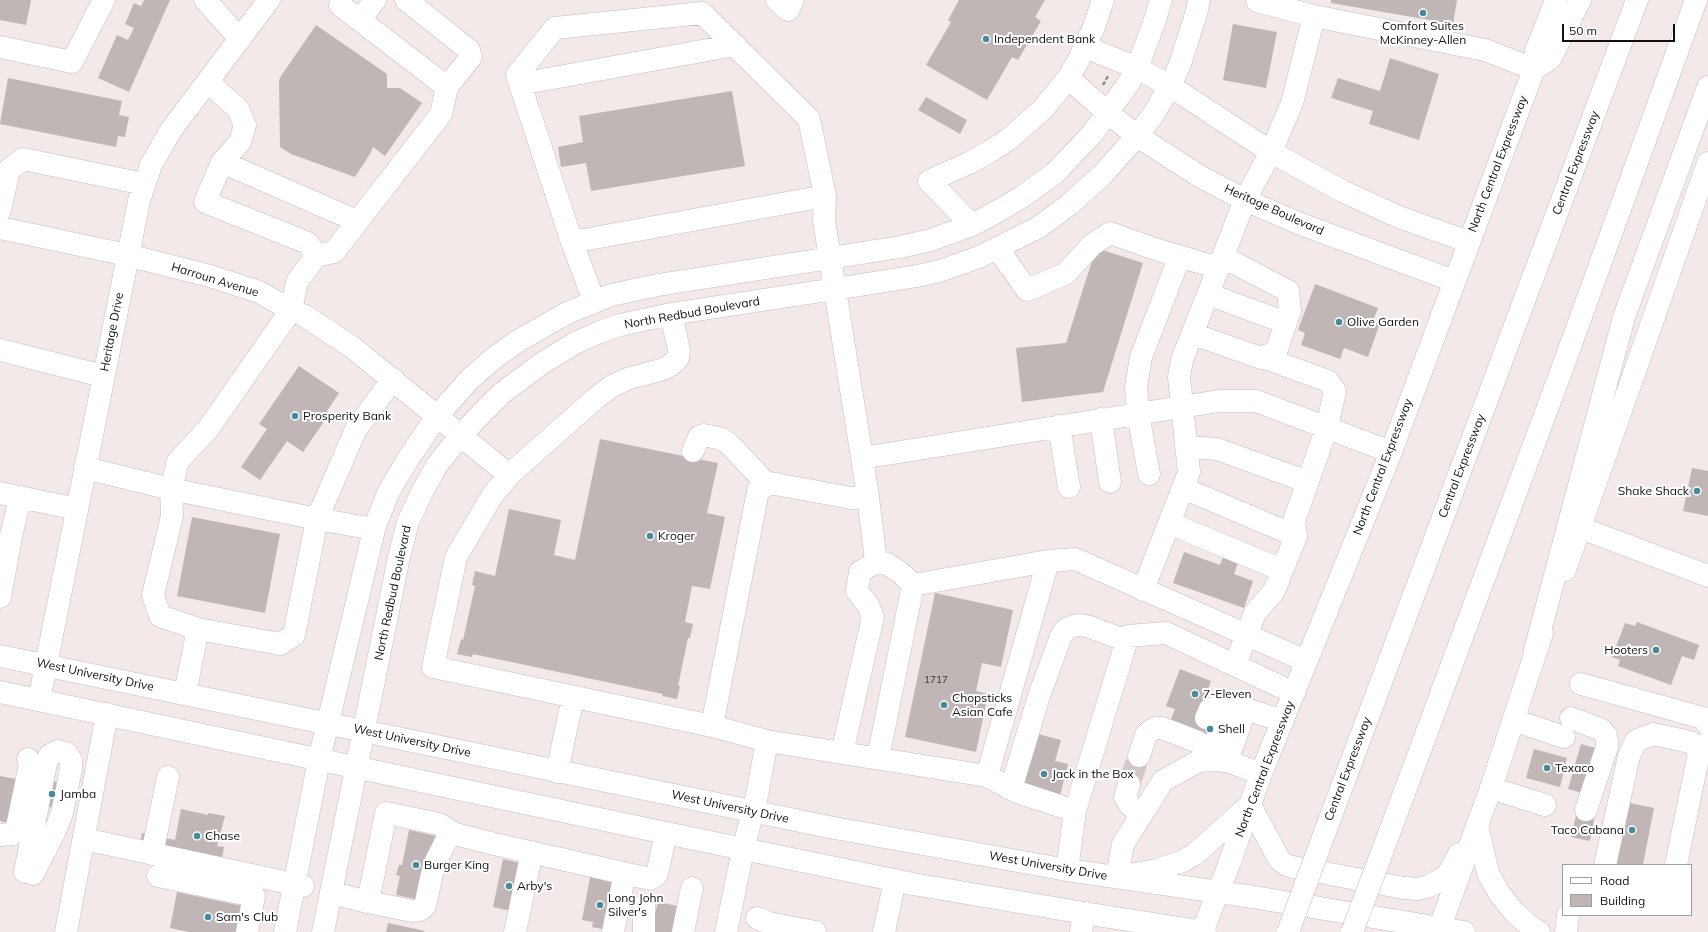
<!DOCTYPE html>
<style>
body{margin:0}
#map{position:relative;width:1708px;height:932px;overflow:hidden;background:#f3e9e8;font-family:Mulish,sans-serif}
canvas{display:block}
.legend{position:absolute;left:1562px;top:864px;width:130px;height:52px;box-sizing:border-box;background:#fff;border:1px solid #a09f9f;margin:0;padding:5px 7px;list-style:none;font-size:12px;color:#120f0f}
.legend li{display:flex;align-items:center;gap:8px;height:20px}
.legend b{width:20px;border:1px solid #a09f9f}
.scale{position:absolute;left:1562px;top:24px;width:113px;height:18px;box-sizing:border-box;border:2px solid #120f0f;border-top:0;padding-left:5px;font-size:12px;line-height:14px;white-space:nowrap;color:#120f0f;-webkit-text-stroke:3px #fff;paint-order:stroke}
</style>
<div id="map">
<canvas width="1708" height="932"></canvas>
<ul class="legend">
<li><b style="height:5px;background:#fff"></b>Road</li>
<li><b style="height:11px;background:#c0b6b6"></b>Building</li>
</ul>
<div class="scale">50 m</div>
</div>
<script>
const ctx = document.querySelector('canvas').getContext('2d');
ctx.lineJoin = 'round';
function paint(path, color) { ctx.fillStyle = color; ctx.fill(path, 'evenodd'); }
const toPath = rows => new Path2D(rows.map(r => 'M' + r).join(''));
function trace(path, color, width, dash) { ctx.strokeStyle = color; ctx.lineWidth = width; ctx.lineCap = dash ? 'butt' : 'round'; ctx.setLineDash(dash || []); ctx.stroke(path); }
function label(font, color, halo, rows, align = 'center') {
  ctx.font = font + ' Mulish,sans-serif'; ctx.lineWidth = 4; ctx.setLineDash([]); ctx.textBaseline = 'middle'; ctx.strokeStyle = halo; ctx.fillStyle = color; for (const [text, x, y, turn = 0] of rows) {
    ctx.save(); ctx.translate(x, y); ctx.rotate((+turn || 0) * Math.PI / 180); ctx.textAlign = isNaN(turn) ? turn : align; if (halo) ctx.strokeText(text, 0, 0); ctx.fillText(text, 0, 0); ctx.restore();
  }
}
const building = toPath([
 [0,0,31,0,26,25,0,20],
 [144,0,170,0,129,92,98,78,117,35,128,40,134,28,125,24,134,3,141,6],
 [959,0,1045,0,1035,17,1041,21,1018,60,1012,57,987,100,926,65,951,22,948,20],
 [1331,0,1457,0,1453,24,1331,3],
 [1233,24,1277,32,1266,88,1223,80],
 [316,25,387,74,387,88,400,88,422,103,385,156,373,147,370,154,355,177,291,154,280,147,279,80,281,76],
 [1390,58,1439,74,1419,140,1369,124,1373,111,1331,98,1338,78,1380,91],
 [8,78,122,101,119,115,129,117,125,137,118,136,116,147,0,124],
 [732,91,745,166,591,191,586,163,561,167,558,147,583,142,579,116],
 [926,97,967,120,960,134,918,110],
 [1096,248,1143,263,1103,392,1022,402,1016,348,1066,343],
 [1315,284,1378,308,1373,321,1380,323,1368,357,1344,348,1340,359,1301,345,1305,333,1298,330],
 [299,366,339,393,327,411,330,413,303,452,287,441,260,480,241,467,267,429,259,424],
 [600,439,718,463,707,513,725,517,710,589,692,586,685,622,693,624,690,638,688,638,678,686,680,686,677,699,662,696,663,694,473,654,472,657,457,654,461,639,463,640,475,586,472,585,475,571,495,576,509,509,561,520,554,555,575,560],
 [1692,468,1708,471,1708,516,1683,511],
 [192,517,280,534,265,613,177,596],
 [1184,552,1220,565,1223,557,1238,563,1234,574,1253,581,1244,608,1173,583],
 [935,593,1013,610,1001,667,982,663,976,691,988,694,976,752,905,737],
 [1637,622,1699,645,1694,660,1682,656,1671,685,1618,666,1620,660,1612,657,1625,623,1635,626],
 [1180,669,1211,681,1198,715,1206,718,1229,745,1170,722,1175,709,1166,706],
 [1034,733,1061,740,1055,761,1068,764,1060,795,1020,784],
 [1581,744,1599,749,1586,794,1568,789],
 [1534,749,1567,758,1560,787,1526,778],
 [1132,754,1148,760,1138,787,1122,781],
 [0,776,21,780,11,824,0,821],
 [49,780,60,783,55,808,44,806],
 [1625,802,1654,808,1643,865,1612,865],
 [181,809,208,815,208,813,225,816,217,846,224,847,221,864,140,845,142,833,175,840],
 [1577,811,1595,815,1590,841,1571,837],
 [409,830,436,836,424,896,420,900,396,895,400,876,396,875,399,865,402,865],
 [503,859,525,864,515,912,493,907],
 [590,877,616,883,607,930,592,927,593,922,582,920],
 [177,892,247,907,242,932,189,932,170,928],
 [658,902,682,907,677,932,650,932],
 [388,923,425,931,424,932,386,932]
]);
const minorTunnel = toPath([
 [1129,784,1139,756]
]);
const path = toPath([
 [1103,85,1108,76]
]);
const minor = toPath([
 [205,0,240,39],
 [777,0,788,10,793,0],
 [1257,0,1257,1,1314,16,1485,50,1534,69],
 [340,5,447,87],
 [360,20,375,0],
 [0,47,72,62,104,0],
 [1085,47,1137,68,1170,86,1271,152,1344,192,1399,217,1469,242],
 [1068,78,1108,113,1137,136,1201,177,1245,200,1298,223,1454,281],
 [208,82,238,109,245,125,240,142,222,162,205,202,308,243,316,256],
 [520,84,735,45],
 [222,162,357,221],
 [825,196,572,242,517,75,555,28,702,13,809,119,825,196,824,221,862,458,1219,401,1256,401,1391,452],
 [0,210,9,170,23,159,144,184],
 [972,225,929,181,969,163,989,152,1009,139,1043,109,1068,78,1077,63,1094,27,1103,0],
 [0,228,127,255,210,276,259,292,291,310,305,316,352,347,509,475],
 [572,242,594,301],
 [998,249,1027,290,1065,274,1093,244,1110,233,1158,250,1219,268],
 [1208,294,1286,323],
 [671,314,679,350,678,358,672,364,664,369,627,379,612,386,596,398,509,475,492,496,456,557,433,667,712,726,758,491,770,483,851,498,868,497,862,458],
 [1193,334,1261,358,1276,352,1290,311,1288,291,1223,257],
 [0,350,103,376],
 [1101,419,1110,482],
 [1059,426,1069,487],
 [1187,447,1217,449,1308,482],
 [693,451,699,437,704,435,722,439,729,444,768,485],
 [85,468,171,489,317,519,374,529],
 [1149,474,1138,414,1136,386,1141,357,1180,256],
 [1183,488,1296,536],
 [0,493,77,509],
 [868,497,876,562],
 [1169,523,1282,570],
 [1581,528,1708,576],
 [2,549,11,537,20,497],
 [913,585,1048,561],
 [1143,590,1189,472,1179,377,1182,360,1245,200,1271,152,1292,103,1314,16],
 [0,597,11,537],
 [198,629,280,644,294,635,317,519,356,429,393,379],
 [1235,665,1255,613,1274,591,1296,536,1294,521,1327,427,1335,391,1328,381,1262,357],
 [1581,684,1703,718,1708,725],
 [185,693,198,629,160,616,153,595,172,516,171,489,178,461,208,429,291,310,297,282,316,256,334,252,441,114,447,87,471,57,469,50,406,0],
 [39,700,139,201,151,165,171,130,269,0],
 [1206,718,1210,709,1230,704],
 [1571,718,1602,730,1606,735,1607,742,1607,747,1586,810],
 [1513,720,1564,737],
 [1222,725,1230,704,1283,721],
 [712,726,767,741],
 [842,753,873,617,868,605,857,591,860,572,876,562,887,564,901,573,913,585,878,758],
 [1139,756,1146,735,1150,731,1156,728,1162,728,1198,742],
 [1209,760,1216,740],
 [1227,761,1246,708],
 [557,772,573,697],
 [987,776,1048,561,1075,559,1306,661],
 [1129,784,1125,797,1130,805,1141,816],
 [1491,788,1545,805],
 [1011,789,1039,696,1061,636,1066,629,1073,626,1080,625,1090,627,1127,641],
 [1075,811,1128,636,1166,633,1294,693],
 [0,835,12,834,17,827,30,764,28,759],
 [84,839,303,886],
 [152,854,168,777],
 [1605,865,1629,756,1636,741,1653,734,1690,742,1700,748],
 [1676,865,1700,748,1708,743],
 [25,872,46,763,50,755,58,751,66,753,71,760,71,769,62,813,55,831,33,874],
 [158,876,254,896,247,932],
 [1117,877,1123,844,1163,781,1197,762,1209,760,1227,761,1261,774],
 [332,893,368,902,386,813,439,824,455,834,494,844,650,879,657,874,666,833],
 [368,902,412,911,420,910,425,906,434,865,451,831],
 [757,918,769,923,815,932],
 [66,932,107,714],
 [285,932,319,760,375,526,389,491,408,459,437,416,469,380,494,358,518,341,567,313,611,295,658,285,900,247,931,240,972,225,1002,209,1023,196,1055,173,1092,134,1128,84,1137,68,1154,23,1161,0],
 [323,932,399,557,408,522,422,492,437,465,461,435,484,411,502,393,541,364,575,343,600,332,620,325,671,314,835,289,917,276,940,271,979,257,1039,227,1070,204,1102,175,1137,136,1153,115,1170,86,1180,64,1196,14,1199,0],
 [515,932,532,852],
 [613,932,625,873],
 [644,932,644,906],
 [683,932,692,888],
 [726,932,743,850,757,795,767,741,987,776,1017,792,1075,811,1067,870],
 [884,932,895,880],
 [1081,932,1084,913],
 [1566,932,1568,915]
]);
const major = toPath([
 [1565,570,1708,163],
 [1250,805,1279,859,1286,865,1293,867,1404,888,1417,889,1429,886,1440,880,1448,874,1459,854],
 [1202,932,1228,867,1261,774,1391,452,1534,69,1536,51,1556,0],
 [1438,932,1491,788,1542,633]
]);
const highway = toPath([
 [1534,69,1550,59,1580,0],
 [1535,650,1624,317,1708,87],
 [0,656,829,827,1067,870,1253,897,1464,932],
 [0,692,666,833,913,884,1084,913,1205,932],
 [1329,821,1637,0],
 [1477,825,1488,873,1499,893,1514,912,1531,927,1539,932],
 [1390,831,1566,358,1696,0],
 [1134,874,1157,870,1183,861,1195,854,1250,805]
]);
const highwayBridge = toPath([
 [1288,932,1329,821],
 [1352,932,1390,831]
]);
const markers = [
 [1423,13,4,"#488a9b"],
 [986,39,4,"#488a9b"],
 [1339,322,4,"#488a9b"],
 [295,416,4,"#488a9b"],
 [1697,491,4,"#488a9b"],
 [650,536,4,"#488a9b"],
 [1656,650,4,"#488a9b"],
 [1195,694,4,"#488a9b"],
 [944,705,4,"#488a9b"],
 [1210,729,4,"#488a9b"],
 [1547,768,4,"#488a9b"],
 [1044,774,4,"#488a9b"],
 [52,794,4,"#488a9b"],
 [1632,830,4,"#488a9b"],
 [197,836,4,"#488a9b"],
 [416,865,4,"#488a9b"],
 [509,886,4,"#488a9b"],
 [600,905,4,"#488a9b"],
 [208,917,4,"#488a9b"]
];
const numberNames = [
 ["1717",936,680]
];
const poiNames = [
 ["Comfort Suites",1423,26,"center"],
 ["McKinney-Allen",1423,40,"center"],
 ["Independent Bank",994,39],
 ["Olive Garden",1347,322],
 ["Prosperity Bank",303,416],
 ["Shake Shack",1689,491,"right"],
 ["Kroger",658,536],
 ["Hooters",1648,650,"right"],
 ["7-Eleven",1203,694],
 ["Chopsticks",952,698],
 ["Asian Cafe",952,712],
 ["Shell",1218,729],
 ["Texaco",1555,768],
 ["Jack in the Box",1052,774],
 ["Jamba",60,794],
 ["Taco Cabana",1624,830,"right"],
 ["Chase",205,836],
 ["Burger King",424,865],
 ["Arby's",517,886],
 ["Long John",608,898],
 ["Silver's",608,912],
 ["Sam's Club",216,917]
];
const streetNames = [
 ["Central Expressway",1576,163,-69],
 ["North Central Expressway",1498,164,-69],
 ["Heritage Boulevard",1274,210,24],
 ["Harroun Avenue",215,280,17],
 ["North Redbud Boulevard",692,313,-10],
 ["Heritage Drive",112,332,-79],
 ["Central Expressway",1462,466,-69],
 ["North Central Expressway",1383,467,-69],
 ["North Redbud Boulevard",393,593,-78],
 ["West University Drive",95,675,12],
 ["West University Drive",412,741,12],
 ["North Central Expressway",1265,769,-69],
 ["Central Expressway",1348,769,-69],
 ["West University Drive",730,807,12],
 ["West University Drive",1048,866,10]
];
paint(building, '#c0b6b6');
trace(minorTunnel, '#d1c8c7', 22, [22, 11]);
trace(minor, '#c7bdbc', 23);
trace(major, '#c7bdbc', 23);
trace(highway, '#c7bdbc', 23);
trace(path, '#8f8887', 2.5, [4, 2]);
trace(minor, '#fff', 22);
trace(major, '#fff', 22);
trace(highway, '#fff', 22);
trace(highwayBridge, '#c7bdbc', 23, []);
trace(highwayBridge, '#fff', 22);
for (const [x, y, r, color] of markers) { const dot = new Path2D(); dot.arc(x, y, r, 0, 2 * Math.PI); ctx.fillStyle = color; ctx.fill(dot); trace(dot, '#fff', 1.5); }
label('10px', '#3e3939', null, numberNames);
label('12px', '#120f0f', '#fff', poiNames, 'left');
label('12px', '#120f0f', '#fff', streetNames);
</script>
